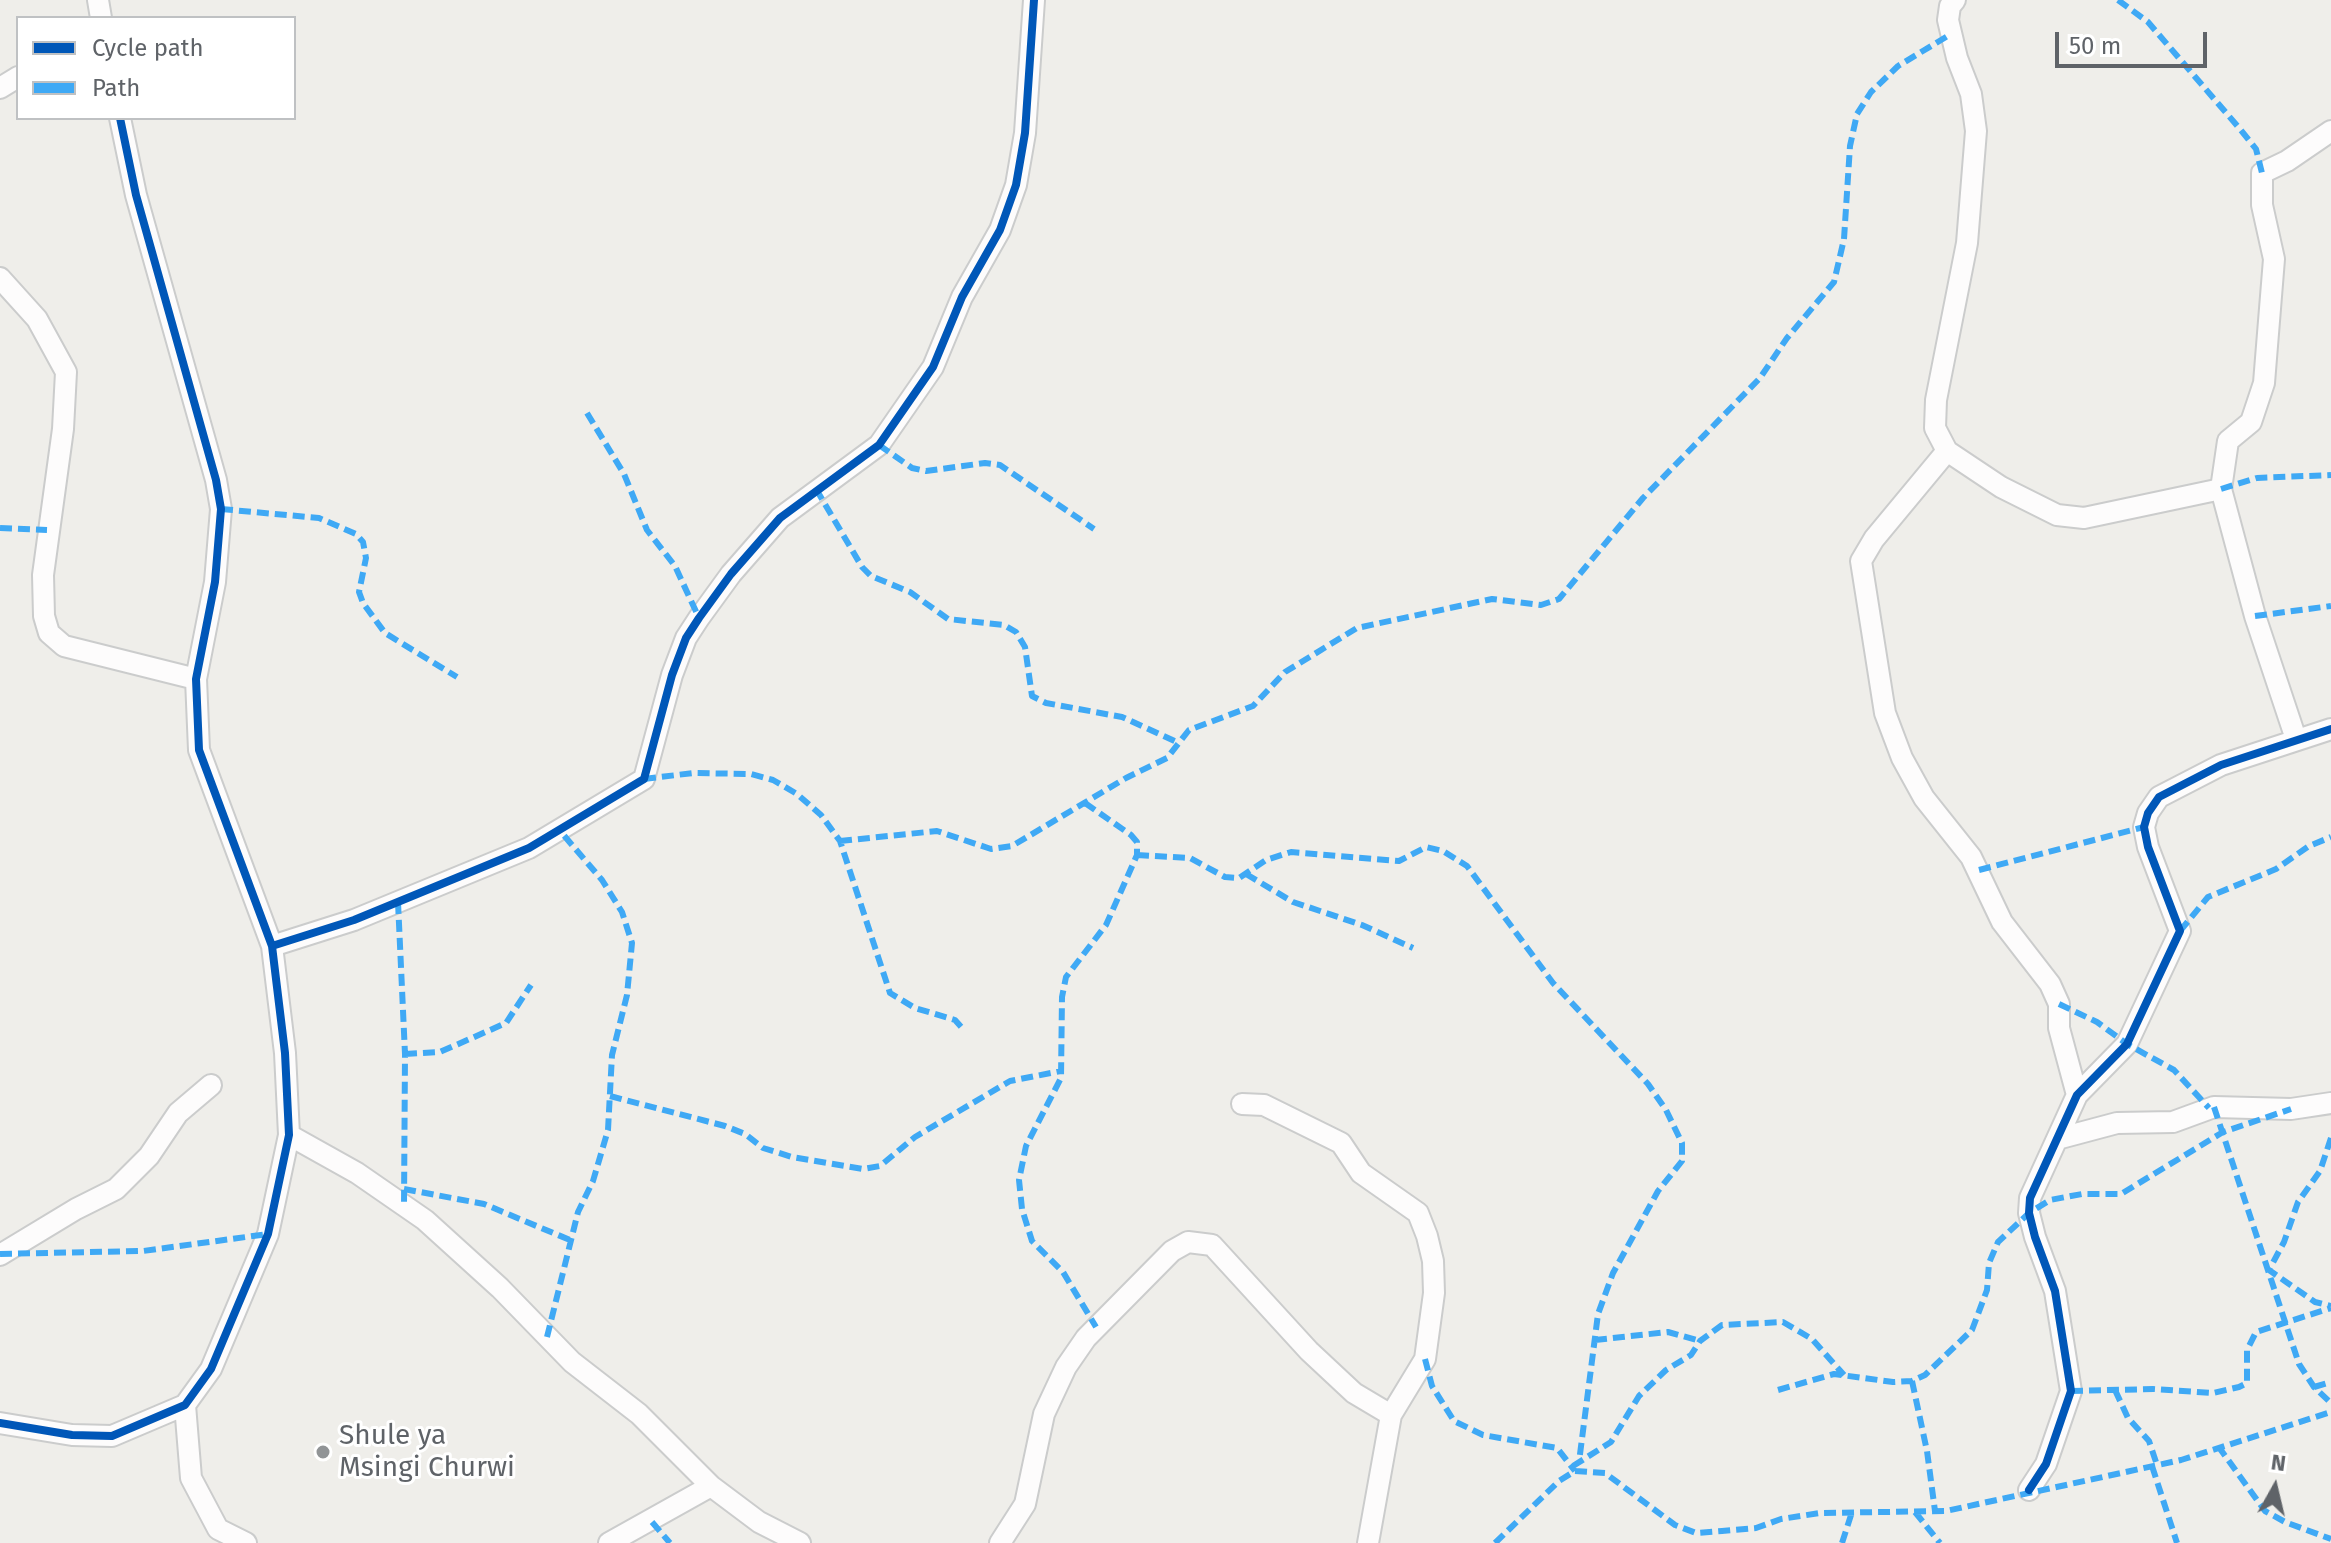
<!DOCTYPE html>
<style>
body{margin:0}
#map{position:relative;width:2331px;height:1543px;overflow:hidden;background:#efeeea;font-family:"Fira Sans",sans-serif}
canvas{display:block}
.legend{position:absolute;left:16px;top:16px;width:280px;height:104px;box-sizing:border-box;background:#fff;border:2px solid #bfc1c3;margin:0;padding:10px 14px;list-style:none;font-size:24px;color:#5f6368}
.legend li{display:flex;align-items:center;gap:16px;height:40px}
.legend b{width:40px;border:2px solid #bfc1c3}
.north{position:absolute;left:2235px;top:1447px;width:80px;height:80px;-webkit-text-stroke:6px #fff;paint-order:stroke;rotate:8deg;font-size:22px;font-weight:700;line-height:32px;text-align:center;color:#5f6368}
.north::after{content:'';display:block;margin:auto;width:28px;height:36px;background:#5f6368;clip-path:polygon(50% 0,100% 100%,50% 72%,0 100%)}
.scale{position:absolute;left:2055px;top:32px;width:152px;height:36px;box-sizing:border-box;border:4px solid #5f6368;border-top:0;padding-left:10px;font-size:24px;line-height:28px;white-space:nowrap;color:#5f6368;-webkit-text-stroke:6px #fff;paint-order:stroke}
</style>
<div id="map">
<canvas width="2331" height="1543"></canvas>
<ul class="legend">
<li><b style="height:10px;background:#0057b8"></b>Cycle path</li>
<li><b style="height:10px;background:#3fa9f5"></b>Path</li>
</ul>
<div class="north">N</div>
<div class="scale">50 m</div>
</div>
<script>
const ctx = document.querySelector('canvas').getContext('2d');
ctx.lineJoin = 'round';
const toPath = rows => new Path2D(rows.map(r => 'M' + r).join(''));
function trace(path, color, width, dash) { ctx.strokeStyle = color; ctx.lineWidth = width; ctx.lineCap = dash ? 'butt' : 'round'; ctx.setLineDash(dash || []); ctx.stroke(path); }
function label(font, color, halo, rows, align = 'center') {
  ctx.font = font + ' "Fira Sans",sans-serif'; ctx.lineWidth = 6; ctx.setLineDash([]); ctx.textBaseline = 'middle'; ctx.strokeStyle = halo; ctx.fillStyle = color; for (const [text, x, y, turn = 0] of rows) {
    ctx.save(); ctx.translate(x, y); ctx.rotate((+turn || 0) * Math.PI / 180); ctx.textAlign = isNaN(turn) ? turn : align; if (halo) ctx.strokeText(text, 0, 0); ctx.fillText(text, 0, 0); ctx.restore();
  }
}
const minor = toPath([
 [98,0,101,18],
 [1955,0,1950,6,1948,20,1957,58,1971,94,1976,131,1967,243,1936,400,1935,428,1947,451,2001,487,2057,515,2084,518,2221,489],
 [0,88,18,77],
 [0,278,37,319,66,372,63,429,43,575,44,616,49,633,64,646,196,679],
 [1947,451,1874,539,1861,561,1885,713,1902,758,1924,798,1971,857,2002,922,2050,984,2059,1004,2059,1028,2077,1095],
 [2296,739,2255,616,2221,489,2228,441,2251,422,2264,383,2274,259,2262,205,2262,173,2287,161,2331,131],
 [272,946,354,920,529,848,644,779,672,675,686,638,699,618,731,574,780,518,879,445,933,367,962,297,1000,230,1016,185,1025,133,1034,0],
 [1242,1104,1264,1105,1341,1143,1361,1173,1418,1213,1427,1236,1433,1261,1434,1293,1425,1359,1391,1415,1368,1543],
 [289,1135,357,1173,425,1220,500,1288,572,1362,639,1414,711,1486,759,1522,800,1543],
 [2057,1139,2117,1123,2173,1122,2214,1107,2291,1109,2331,1103],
 [0,1255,76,1209,116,1189,149,1156,178,1113,211,1085],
 [185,1405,191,1478,218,1529,246,1543],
 [0,1423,72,1435,112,1436,185,1405,211,1369,268,1234,289,1135,285,1053,272,946,199,750,196,679,215,582,221,509,216,480,136,195,120,118],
 [2029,1490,2046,1464,2071,1391,2055,1291,2035,1237,2029,1213,2030,1198,2077,1095,2127,1044,2180,931,2148,847,2144,827,2148,813,2159,797,2221,765,2331,729],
 [609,1543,711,1486],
 [1000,1543,1025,1504,1044,1414,1066,1367,1086,1338,1172,1251,1188,1242,1212,1245,1309,1351,1354,1393,1391,1415]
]);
const quiet = toPath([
 [2118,0,2148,22,2240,129,2256,149,2262,173],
 [587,413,624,474,647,530,675,566,699,618],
 [879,445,912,468,926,471,985,463,1000,465,1094,529],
 [816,489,862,567,871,576,910,592,948,619,1004,625,1016,632,1025,647,1032,696,1046,703,1122,717,1179,743],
 [2221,489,2257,478,2331,475],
 [221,509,319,518,356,534,363,542,366,558,359,592,363,603,385,633,457,677],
 [0,528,47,530],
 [2255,616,2331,606],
 [644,779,693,773,751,774,773,780,797,794,821,815,840,841,890,993,915,1008,955,1020,964,1030],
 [1085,803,1131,835,1137,842,1137,855,1106,925,1066,977,1062,997,1061,1078,1026,1146,1019,1180,1022,1209,1032,1241,1063,1272,1096,1327],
 [840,841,937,831,991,849,1012,846,1126,778,1167,758,1189,730,1253,706,1285,672,1357,628,1492,599,1541,605,1559,599,1643,498,1760,378,1787,338,1834,282,1844,239,1850,146,1857,114,1871,92,1898,66,1951,34],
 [1137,855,1190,858,1225,877,1239,878,1266,860,1291,852,1399,861,1426,847,1443,851,1467,866,1553,983,1648,1084,1666,1110,1682,1143,1682,1161,1658,1191,1613,1273,1598,1314,1579,1462],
 [1979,870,2144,827],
 [1246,874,1293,902,1362,925,1413,948],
 [398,902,405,1054,404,1206],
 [2180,931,2208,897,2276,869,2309,846,2331,837],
 [2059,1004,2097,1022,2127,1044,2174,1070,2209,1108],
 [405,1054,440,1052,506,1023,531,985],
 [610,1096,725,1126,745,1134,763,1148,792,1157,863,1169,880,1166,915,1137,1010,1081,1061,1071],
 [2214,1107,2299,1364,2314,1387,2331,1403],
 [2331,1138,2320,1171,2298,1202,2284,1242,2269,1270,2315,1302,2331,1306],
 [404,1189,484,1204,570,1240],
 [0,1254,143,1251,268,1234],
 [547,1337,578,1212,593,1181,608,1130,612,1055,627,995,632,943,622,912,602,880,561,832],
 [1595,1340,1668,1332,1700,1341],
 [1425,1359,1432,1386,1454,1421,1483,1435,1557,1448,1575,1471],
 [1912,1381,1927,1451,1935,1511],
 [2314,1387,2331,1382],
 [1778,1390,1834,1374,1893,1382,1912,1381,1925,1375,1972,1330,1987,1290,1989,1263,1998,1242,2029,1213,2050,1200,2082,1194,2121,1194,2223,1132,2291,1109],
 [2115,1390,2128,1418,2149,1441,2157,1465],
 [2071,1391,2153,1389,2213,1393,2239,1387,2247,1383,2247,1350,2256,1332,2331,1308],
 [2218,1446,2265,1511,2285,1522,2331,1539],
 [1573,1466,1611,1442,1639,1396,1666,1370,1691,1355,1700,1341,1722,1325,1783,1322,1812,1339,1844,1375],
 [2152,1466,2177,1543],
 [1915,1512,1940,1543],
 [652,1522,670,1543],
 [1495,1543,1559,1481,1575,1471,1605,1473,1675,1525,1696,1533,1722,1531,1756,1528,1781,1519,1820,1513,1946,1511,2181,1460,2331,1412],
 [1842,1543,1852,1512]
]);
const cycleway = toPath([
 [272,946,354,920,529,848,644,779,672,675,686,638,699,618,731,574,780,518,879,445,933,367,962,297,1000,230,1016,185,1025,133,1034,0],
 [0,1423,72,1435,112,1436,185,1405,211,1369,268,1234,289,1135,285,1053,272,946,199,750,196,679,215,582,221,509,216,480,136,195,120,118],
 [2029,1490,2046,1464,2071,1391,2055,1291,2035,1237,2029,1213,2030,1198,2077,1095,2127,1044,2180,931,2148,847,2144,827,2148,813,2159,797,2221,765,2331,729]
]);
const markers = [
 [323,1452,8,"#919496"]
];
const poiNames = [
 ["Shule ya",339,1436],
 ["Msingi Churwi",339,1468]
];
trace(minor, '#cbcccc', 24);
trace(minor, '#fdfcfc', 20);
trace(quiet, '#3fa9f5', 6, [12, 6]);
trace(cycleway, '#0057b8', 8);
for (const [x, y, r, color] of markers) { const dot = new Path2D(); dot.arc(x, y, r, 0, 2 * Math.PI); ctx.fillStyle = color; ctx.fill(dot); trace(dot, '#fff', 3); }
label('28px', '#5f6368', '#fff', poiNames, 'left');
</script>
